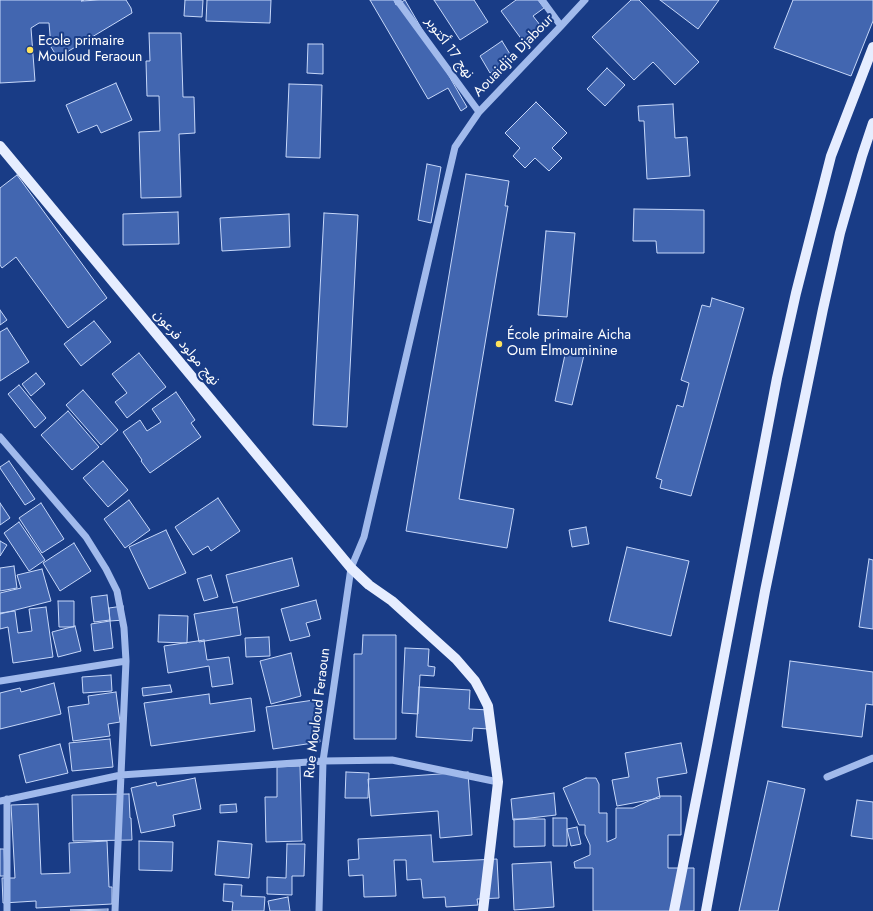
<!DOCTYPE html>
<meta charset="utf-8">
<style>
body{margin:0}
canvas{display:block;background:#193c86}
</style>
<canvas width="873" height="911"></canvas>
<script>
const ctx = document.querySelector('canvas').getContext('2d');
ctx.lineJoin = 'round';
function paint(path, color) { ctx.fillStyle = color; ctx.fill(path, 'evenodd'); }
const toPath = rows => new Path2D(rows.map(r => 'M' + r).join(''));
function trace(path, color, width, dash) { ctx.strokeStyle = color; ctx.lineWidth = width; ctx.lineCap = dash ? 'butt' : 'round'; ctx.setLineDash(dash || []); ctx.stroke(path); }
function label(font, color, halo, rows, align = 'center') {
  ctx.font = font + ' Jost,"Noto Sans Arabic",sans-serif'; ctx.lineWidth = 4; ctx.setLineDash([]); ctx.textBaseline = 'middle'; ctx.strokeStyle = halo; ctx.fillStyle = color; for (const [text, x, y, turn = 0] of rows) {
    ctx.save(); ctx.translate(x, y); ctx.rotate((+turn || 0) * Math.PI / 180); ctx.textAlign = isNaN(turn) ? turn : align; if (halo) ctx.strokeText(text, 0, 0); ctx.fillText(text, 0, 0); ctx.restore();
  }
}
const building = toPath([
 [0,0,84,0,81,1,99,0,126,0,131,8,132,13,62,55,56,55,51,47,49,23,39,23,31,28,35,81,0,83,0,0],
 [185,0,203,0,202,17,184,16,185,0],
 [207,0,271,0,270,23,206,21,207,0],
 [370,0,394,0,396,5,405,0,467,107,461,111,448,88,428,99,370,0],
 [434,0,474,0,488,22,460,40,434,0],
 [516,0,538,0,544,8,533,16,544,30,525,44,501,11,516,0],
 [631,0,639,0,699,62,675,85,653,62,634,80,592,37,631,0],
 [660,0,719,0,698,29,660,0],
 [793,0,873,0,873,21,851,76,774,48,793,0],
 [149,33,181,33,183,97,194,97,195,133,179,134,181,197,141,198,139,132,160,131,159,96,147,96,146,61,150,61,149,33],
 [502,41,513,59,490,73,480,56,502,41],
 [308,44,323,44,323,74,307,73,308,44],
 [607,68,625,85,605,106,587,89,607,68],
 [116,83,132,120,101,133,97,125,78,133,66,105,116,83],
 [289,84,322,85,320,158,286,157,289,84],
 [536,102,567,133,552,148,562,158,549,171,535,158,525,168,513,156,520,148,505,133,536,102],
 [673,104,675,138,687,137,690,176,647,179,644,121,639,121,638,106,673,104],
 [427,164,441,167,431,223,418,220,427,164],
 [466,174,509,181,505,206,508,206,459,499,514,509,507,548,406,531,466,174],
 [17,175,107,298,68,328,16,257,2,268,0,265,0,188,17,175],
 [634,209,704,210,704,253,657,253,656,241,633,241,634,209],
 [178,212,179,244,123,245,123,214,178,212],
 [324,213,358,215,347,427,313,425,324,213],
 [289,214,290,247,222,251,220,218,289,214],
 [546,231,575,233,567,317,538,315,546,231],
 [712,298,744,308,691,496,660,488,662,480,656,478,677,405,683,407,689,383,681,380,702,305,710,307,712,298],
 [0,310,7,320,0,325,0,310],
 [94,321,111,342,81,366,64,344,94,321],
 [7,328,29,362,0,381,0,332,7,328],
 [566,350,584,355,572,405,555,401,566,350],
 [139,353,166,387,127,418,115,402,127,393,112,374,139,353],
 [36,373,45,384,31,396,22,384,36,373],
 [19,385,46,418,35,428,8,394,19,385],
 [83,390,118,430,101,445,66,405,83,390],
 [176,392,195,420,191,423,201,437,150,473,141,461,142,460,123,432,140,420,147,431,161,422,152,409,176,392],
 [68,411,99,447,72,470,41,435,68,411],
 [9,461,35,499,25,505,0,468,0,467,9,461],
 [103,461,128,490,108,507,83,478,103,461],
 [218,498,240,531,211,551,208,546,193,555,175,527,218,498],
 [129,500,150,530,125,548,104,519,129,500],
 [0,503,10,518,0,525,0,503],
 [41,503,64,539,42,553,19,518,41,503],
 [19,522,45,560,29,571,4,533,19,522],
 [586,527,589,544,572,547,569,530,586,527],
 [166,530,186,573,149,589,129,547,166,530],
 [0,541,7,545,0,556,0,541],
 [74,543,91,571,60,591,43,563,74,543],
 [627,547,689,561,671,636,609,621,627,547],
 [292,558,299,586,233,603,226,575,292,558],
 [869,559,873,560,873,629,859,627,869,559],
 [14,566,17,588,0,591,0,568,14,566],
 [42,569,51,601,0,614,0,593,21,588,17,575,42,569],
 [211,575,218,597,204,601,197,579,211,575],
 [107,595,110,620,94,622,91,597,107,595],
 [316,600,321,619,306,623,310,636,290,641,281,609,316,600],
 [58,601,74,601,74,627,59,627,58,601],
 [123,606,124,620,110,621,109,608,123,606],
 [46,607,53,657,13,663,8,627,0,629,0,613,15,611,18,633,32,631,29,609,46,607],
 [237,607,241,635,199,642,194,614,237,607],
 [159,615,188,616,187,643,158,642,159,615],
 [110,621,113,648,94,651,91,624,110,621],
 [75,626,81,651,58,657,52,632,75,626],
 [363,635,396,635,396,739,354,739,354,654,362,654,363,635],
 [269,637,270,656,246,657,245,638,269,637],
 [204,640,207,660,229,657,233,684,212,687,209,666,168,673,164,646,204,640],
 [405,648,429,649,428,666,435,667,434,676,420,675,418,714,402,713,405,648],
 [291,653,301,696,271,704,260,661,291,653],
 [790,661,873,672,873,705,866,704,862,737,782,727,790,661],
 [111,675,112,691,83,693,82,677,111,675],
 [54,683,61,714,0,729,0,693,20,688,21,692,54,683],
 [170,685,172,692,143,696,142,688,170,685],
 [419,687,470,690,469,709,490,710,489,729,473,728,472,741,416,737,419,687],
 [116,692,120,722,108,724,110,736,73,741,68,707,89,704,88,696,116,692],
 [209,694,210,704,251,698,255,731,151,746,144,703,209,694],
 [314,700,320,742,273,749,266,707,314,700],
 [110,739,113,767,72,771,69,743,110,739],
 [681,743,687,773,657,778,660,798,617,806,612,780,629,777,625,753,681,743],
 [60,744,68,773,26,783,19,755,60,744],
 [300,766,302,841,266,842,265,797,277,797,277,767,300,766],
 [346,772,369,773,368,798,345,798,346,772],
 [468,772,472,835,440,838,438,811,371,816,368,779,468,772],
 [195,778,201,809,173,815,175,826,141,833,131,788,156,782,157,786,195,778],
 [586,778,596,778,599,784,599,813,607,813,607,842,616,838,616,808,633,808,660,796,681,796,681,835,668,835,668,868,694,868,694,911,593,911,593,868,575,868,574,862,590,855,590,845,585,834,585,825,579,825,563,788,586,778],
 [768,781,805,789,778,911,739,911,768,781],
 [554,793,556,815,513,820,511,799,554,793],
 [129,794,130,818,131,818,132,840,73,841,72,795,129,794],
 [857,800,873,802,873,839,851,836,857,800],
 [38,804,41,874,70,873,69,843,107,841,109,887,112,887,112,904,36,908,36,901,3,903,2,878,15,878,11,805,38,804],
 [236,804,237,812,220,813,220,805,236,804],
 [553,818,567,818,567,846,553,846,553,818],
 [514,819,545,819,545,846,514,847,514,819],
 [577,827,581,844,571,846,567,829,577,827],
 [431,835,433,862,497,859,499,898,477,899,478,905,446,907,445,897,423,898,421,879,407,880,406,860,394,860,396,896,364,897,363,875,349,876,348,860,359,859,358,839,431,835],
 [139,841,173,842,172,871,139,870,139,841],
 [218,841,252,844,249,878,215,875,218,841],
 [287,844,305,844,304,876,292,876,292,895,267,894,267,877,286,878,287,844],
 [0,849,4,849,5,876,0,876,0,849],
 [551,862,554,907,514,910,512,864,551,862],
 [224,884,242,885,241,896,265,897,264,911,232,911,233,902,223,901,224,884],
 [288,897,290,911,270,911,268,901,288,897],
 [108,909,108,911,70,910,108,909]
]);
const minor = toPath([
 [397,0,479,112],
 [542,0,561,26],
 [0,437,86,537,106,569,117,591,124,628,126,661,115,911],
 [0,681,126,661],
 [827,777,873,758],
 [0,801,121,775,323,761,392,760,498,782],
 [7,911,7,799],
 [319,911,323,761,351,568,364,537,455,147,479,112,561,26,585,0]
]);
const major = toPath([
 [0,146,351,568,369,585,392,601,456,659,475,681,482,694,488,706,498,782,483,911],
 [674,911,707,745,777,378,796,293,831,156,873,47],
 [706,911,765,591,823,309,840,233,862,156,873,123]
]);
const markers = [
 [30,50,4,"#ffe35c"],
 [499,344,4,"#ffe35c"]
];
const poiNames = [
 ["Ecole primaire",38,42],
 ["Mouloud Feraoun",38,58],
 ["École primaire Aicha",507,336],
 ["Oum Elmouminine",507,352]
];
const streetNames = [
 ["نهج 17 أكتوبر",449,48,54],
 ["Aouaidjia Djabour",514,56,-46],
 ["نهج مولود فرعون",186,348,50],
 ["Rue Mouloud Feraoun",318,713,-83]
];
paint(building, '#4266b0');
trace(building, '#c6d7f9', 1);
trace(minor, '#a1baec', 7);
trace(major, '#e6edff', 10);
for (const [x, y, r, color] of markers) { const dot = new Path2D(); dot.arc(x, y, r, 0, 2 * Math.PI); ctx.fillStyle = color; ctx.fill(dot); trace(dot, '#193c86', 1.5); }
label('14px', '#fff', '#193c86', poiNames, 'left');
label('14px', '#fff', '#193c86', streetNames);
</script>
